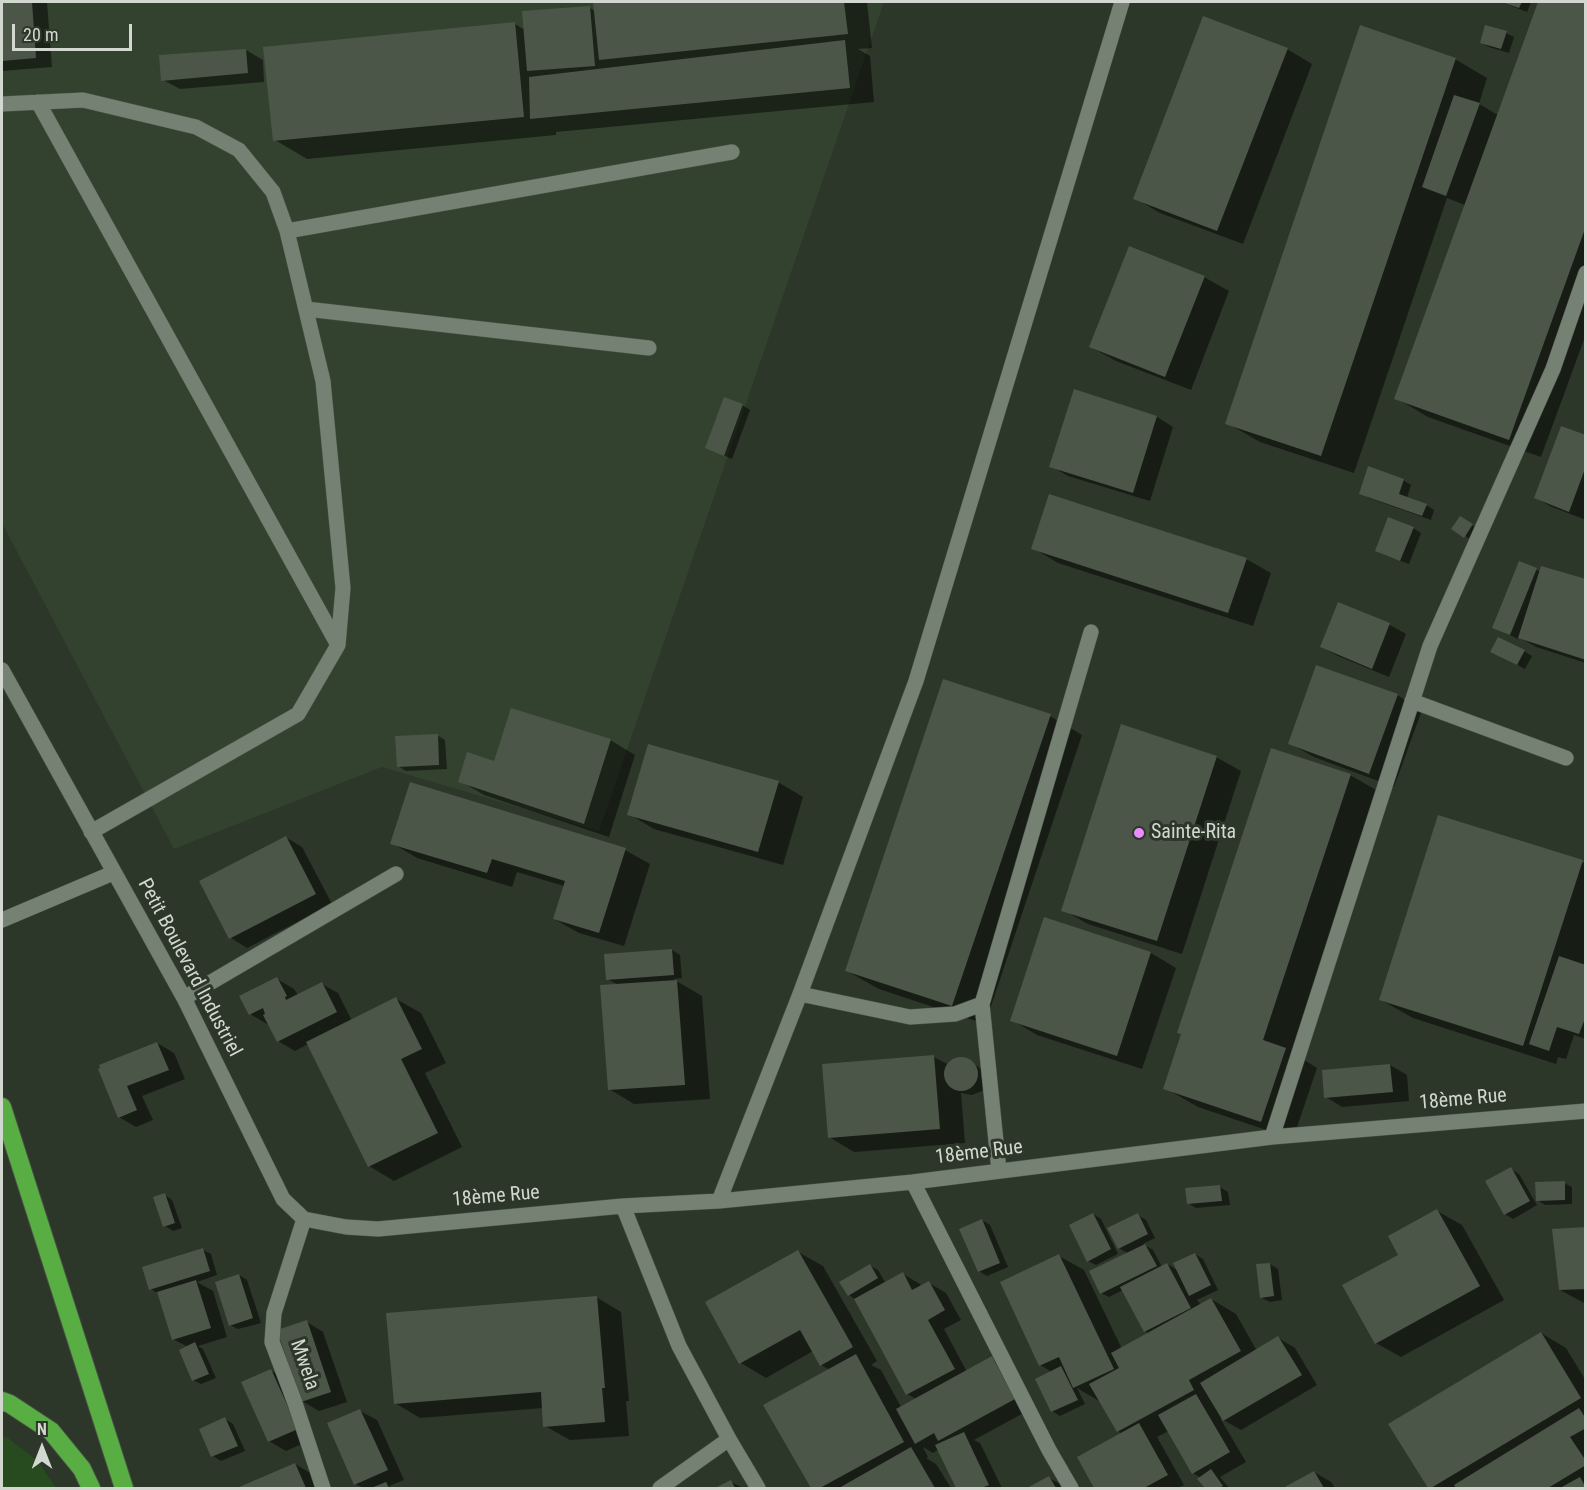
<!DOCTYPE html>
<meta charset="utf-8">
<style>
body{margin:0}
#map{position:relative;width:1587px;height:1490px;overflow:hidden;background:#2c3629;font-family:"Roboto Condensed",sans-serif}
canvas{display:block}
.frame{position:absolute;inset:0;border:3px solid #d2d8d0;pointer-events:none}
.north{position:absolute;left:12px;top:1418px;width:60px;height:60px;-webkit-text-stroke:4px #2c3629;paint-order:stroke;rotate:0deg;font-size:16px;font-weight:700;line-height:24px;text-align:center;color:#d2d8d0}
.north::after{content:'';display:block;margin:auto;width:21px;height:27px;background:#d2d8d0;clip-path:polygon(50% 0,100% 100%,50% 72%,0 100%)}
.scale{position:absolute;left:12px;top:24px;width:120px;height:27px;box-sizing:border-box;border:3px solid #d2d8d0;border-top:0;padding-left:8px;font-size:18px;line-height:21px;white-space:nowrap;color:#d2d8d0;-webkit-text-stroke:4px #2c3629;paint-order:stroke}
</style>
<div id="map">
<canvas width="1587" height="1490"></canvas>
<div class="frame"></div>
<div class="north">N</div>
<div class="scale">20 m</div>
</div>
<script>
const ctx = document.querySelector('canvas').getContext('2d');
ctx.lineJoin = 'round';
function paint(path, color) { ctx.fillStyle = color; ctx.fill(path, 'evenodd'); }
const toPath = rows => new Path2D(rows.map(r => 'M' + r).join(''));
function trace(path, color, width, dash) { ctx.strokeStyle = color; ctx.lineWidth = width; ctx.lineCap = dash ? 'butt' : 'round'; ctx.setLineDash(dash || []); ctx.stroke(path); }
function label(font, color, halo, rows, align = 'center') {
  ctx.font = font + ' "Roboto Condensed",sans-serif'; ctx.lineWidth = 6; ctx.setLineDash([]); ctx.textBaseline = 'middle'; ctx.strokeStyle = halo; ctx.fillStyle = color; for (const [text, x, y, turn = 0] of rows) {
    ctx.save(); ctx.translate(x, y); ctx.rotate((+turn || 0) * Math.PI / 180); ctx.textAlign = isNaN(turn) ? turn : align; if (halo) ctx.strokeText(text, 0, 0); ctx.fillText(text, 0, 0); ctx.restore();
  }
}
const built = toPath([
 [2,2,884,2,599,831,382,767,174,849,2,523]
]);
const green = toPath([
 [2,1436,8,1438,38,1461,56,1488,2,1488]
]);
const shadow = toPath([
 [2,2,47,2,52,67,2,71],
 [594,2,867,2,872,48,858,49,870,56,874,102,556,132,556,135,307,159,275,140,515,24,525,30,590,8,595,11],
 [1501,2,1531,2,1527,12],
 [1539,2,1586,2,1586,334,1541,457,1428,417,1396,398,1465,205,1447,198,1354,473,1260,442,1227,423,1455,59,1487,78,1479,104,1498,115],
 [1506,33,1514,37,1509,53,1489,47,1482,43],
 [1287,49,1312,64,1243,244,1160,213,1135,198],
 [246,50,263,60,264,82,180,89,163,80],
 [1204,277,1229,291,1191,390,1116,361,1091,347],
 [1075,391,1157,417,1173,427,1150,501,1068,476,1051,466],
 [742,405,750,410,732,459,707,448],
 [1586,437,1586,520,1552,507,1536,498],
 [1403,480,1411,485,1407,498,1426,505,1434,510,1431,520,1369,498,1361,493],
 [1460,518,1480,530,1473,541,1453,528],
 [1413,528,1421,533,1409,564,1385,555],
 [1033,548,1246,559,1271,573,1253,626,1058,563],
 [1536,570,1541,572,1586,581,1586,663,1536,647,1519,637,1518,639,1494,627],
 [1339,604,1390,625,1406,634,1389,677,1338,656,1321,647],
 [1524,651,1532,656,1525,669,1500,656],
 [1397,695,1422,710,1394,787,1314,757,1289,743],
 [1050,716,1082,735,985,1024,879,989,847,971],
 [437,735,445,740,447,769,406,771,398,766],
 [610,740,635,755,609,837,484,795,460,781,495,763],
 [1216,757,1241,771,1182,954,1088,924,1063,910],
 [1350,775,1383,794,1296,1055,1317,1068,1293,1139,1198,1107,1165,1088],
 [778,782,803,797,783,865,654,829,629,814],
 [285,837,302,847,332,904,247,948,231,938,201,881],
 [392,843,625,850,650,864,624,946,579,933,554,919,564,886,517,872,512,887,417,858],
 [1582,862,1586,864,1586,1039,1574,1035,1566,1059,1558,1057,1556,1064,1413,1018,1381,1000],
 [1045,919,1151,953,1176,968,1142,1069,1037,1035,1012,1020],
 [672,950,680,955,682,978,673,979,702,996,710,1099,634,1104,609,1089,619,985,607,979],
 [277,979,294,989,298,995,322,984,338,993,352,1021,396,999,421,1013,446,1063,425,1073,462,1147,394,1181,369,1166,308,1044,295,1051,278,1041,268,1023,267,1024,250,1014],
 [157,1043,174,1053,185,1079,142,1096,153,1120,136,1127,119,1117,100,1070],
 [934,1057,949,1065,951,1061,956,1059,967,1059,984,1071,987,1082,982,1091,972,1095,961,1093,965,1143,854,1152,829,1137],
 [1390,1065,1407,1075,1409,1101,1342,1107,1326,1097],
 [1511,1169,1519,1174,1537,1205,1513,1219,1505,1214],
 [1564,1183,1572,1187,1572,1204,1545,1205,1537,1200],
 [1220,1187,1228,1192,1230,1205,1196,1208,1188,1203],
 [165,1195,172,1200,182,1228,173,1231,165,1226],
 [1437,1211,1462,1225,1504,1300,1401,1357,1376,1343,1400,1255],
 [1093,1214,1101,1219,1118,1254,1096,1265,1088,1261],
 [1138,1215,1146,1220,1155,1238,1143,1244,1153,1250,1162,1267,1167,1264,1179,1271,1195,1254,1203,1259,1218,1290,1197,1300,1201,1305,1211,1299,1236,1314,1257,1351,1278,1338,1295,1348,1317,1385,1241,1430,1220,1418,1246,1462,1220,1477,1229,1488,1206,1488,1200,1479,1201,1478,1193,1473,1169,1431,1157,1437,1184,1485,1178,1488,1096,1488,1079,1457,1122,1434,1118,1431,1099,1401,1077,1388,1085,1404,1060,1416,1052,1411,1052,1372,1040,1365,1059,1256,1084,1270,1122,1349,1149,1334,1145,1331,1123,1290,1109,1297,1101,1293,1129,1254,1119,1248],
 [982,1220,990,1225,1008,1267,987,1276,979,1271],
 [1586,1228,1586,1304,1560,1290],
 [203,1250,211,1254,217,1275,197,1282,213,1291,227,1337,198,1346,203,1349,216,1378,201,1384,193,1380,188,1347,173,1339,159,1294,151,1289],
 [798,1252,823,1266,877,1361,871,1365,881,1370,901,1407,916,1399,907,1394,856,1300,849,1295,870,1266,878,1270,886,1284,903,1274,920,1284,921,1287,929,1283,946,1293,961,1320,944,1329,967,1372,992,1358,1009,1368,1031,1409,974,1440,980,1443,1002,1488,958,1488,939,1449,933,1453,923,1447,928,1457,926,1458,936,1464,951,1488,812,1488,766,1405,830,1370,821,1365,813,1351,766,1378,741,1363,707,1302],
 [1270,1264,1278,1269,1282,1300,1270,1302,1262,1298],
 [239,1275,247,1280,261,1323,238,1329,230,1325],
 [596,1297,621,1312,629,1401,626,1401,629,1436,570,1440,545,1426,543,1408,420,1418,395,1403],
 [307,1322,323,1332,347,1402,319,1411,302,1401],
 [1541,1333,1566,1348,1586,1381,1586,1488,1430,1488,1390,1425],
 [271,1371,288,1380,313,1439,286,1451,269,1441],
 [360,1411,377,1420,404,1480,389,1486,394,1488,364,1488,355,1484],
 [225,1419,233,1424,245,1451,221,1461,213,1456],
 [295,1464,312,1474,318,1488,241,1488],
 [1314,1472,1331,1482,1335,1488,1286,1488],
 [1049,1478,1068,1488,1030,1488],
 [731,1482,743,1488,718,1488]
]);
const building = toPath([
 [2,2,32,2,36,58,2,61],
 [593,2,844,2,848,34,599,60],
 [1501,2,1522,2,1519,8],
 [1538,2,1586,2,1586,226,1509,440,1394,399],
 [590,6,595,66,527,71,522,11],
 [1203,16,1288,48,1217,231,1133,199],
 [515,22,524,117,273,141,263,47],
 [1360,25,1456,58,1321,456,1225,424],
 [1485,25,1507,31,1501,49,1480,43],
 [845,40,850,88,530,119,529,77],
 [246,49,248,73,161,81,159,55],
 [1454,95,1480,103,1446,196,1422,187],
 [1129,246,1205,276,1165,377,1089,347],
 [1074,389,1157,416,1133,493,1049,467],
 [724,397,743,404,724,456,705,448],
 [1561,426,1586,435,1586,466,1569,512,1534,498],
 [1368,466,1404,479,1399,494,1427,504,1422,516,1359,494],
 [1049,494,1247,558,1228,613,1031,549],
 [1460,516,1473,524,1464,538,1451,529],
 [1388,517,1414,527,1400,561,1375,551],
 [1519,561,1537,568,1510,635,1492,628],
 [1541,566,1586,579,1586,660,1518,638],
 [1338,602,1390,623,1372,669,1320,647],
 [1498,637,1525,650,1517,665,1490,652],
 [1316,665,1398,694,1369,774,1288,744],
 [943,679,1051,714,952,1006,845,971],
 [511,708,611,739,584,824,458,782,467,752,494,761],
 [1121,724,1217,756,1157,941,1061,911],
 [438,734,439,765,397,767,395,736],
 [648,744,779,781,758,852,627,815],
 [1271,748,1351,774,1263,1040,1286,1048,1261,1122,1163,1089,1181,1034,1177,1033],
 [410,782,626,848,599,933,553,919,565,881,492,859,487,873,390,844],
 [1438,815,1583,860,1523,1046,1379,1000],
 [286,836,316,894,229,939,199,881],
 [1044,917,1151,952,1117,1056,1010,1021],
 [672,949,674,975,606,980,604,954],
 [1559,956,1586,965,1586,1016,1579,1034,1557,1027,1549,1051,1529,1044],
 [277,977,287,996,285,997,286,1000,322,982,337,1012,277,1042,263,1015,265,1014,263,1008,249,1015,239,996],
 [677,980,685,1085,608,1090,600,985],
 [396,997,422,1049,401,1059,438,1133,368,1167,306,1042],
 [157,1042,169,1070,127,1086,137,1110,118,1118,98,1069,100,1068,99,1065],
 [934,1055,940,1129,828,1138,822,1064],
 '944 1074a17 17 0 1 1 34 0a17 17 0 1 1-34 0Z',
 [1390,1064,1393,1092,1324,1098,1322,1070],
 [1511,1167,1530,1201,1504,1215,1485,1181],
 [1565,1181,1565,1200,1536,1201,1535,1182],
 [1220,1185,1222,1201,1187,1204,1185,1188],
 [165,1193,175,1223,163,1227,153,1197],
 [1437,1209,1480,1286,1375,1344,1342,1285,1398,1255,1388,1236],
 [1093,1213,1111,1249,1087,1262,1069,1225],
 [1138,1213,1148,1234,1118,1249,1107,1228],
 [982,1219,1000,1263,978,1272,959,1229],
 [1586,1227,1586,1289,1559,1290,1552,1229],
 [1145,1244,1157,1266,1100,1294,1089,1271],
 [203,1248,210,1271,149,1290,142,1267],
 [798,1250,853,1347,820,1366,800,1330,739,1364,705,1302],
 [1195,1253,1211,1285,1189,1296,1173,1263],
 [1059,1254,1114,1369,1073,1388,1059,1357,1039,1366,1000,1282],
 [1167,1263,1191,1308,1144,1332,1120,1287],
 [1270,1263,1274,1296,1260,1298,1256,1264],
 [870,1264,878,1278,848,1296,839,1282],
 [903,1272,912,1290,929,1281,945,1310,928,1320,955,1369,906,1395,854,1299],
 [239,1274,253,1318,229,1326,215,1282],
 [196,1280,211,1328,172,1340,157,1292],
 [597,1296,605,1388,602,1388,605,1422,543,1427,541,1392,394,1404,386,1313],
 [1211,1298,1241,1351,1189,1380,1194,1390,1117,1432,1089,1384,1119,1368,1111,1353],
 [307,1320,331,1392,301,1402,277,1330],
 [1541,1332,1581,1398,1431,1488,1428,1488,1388,1424],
 [1278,1336,1302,1375,1223,1421,1200,1383],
 [195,1342,209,1374,192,1381,179,1350],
 [856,1354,904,1442,820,1488,811,1488,763,1405],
 [992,1356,1015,1399,938,1441,934,1433,915,1444,896,1409],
 [1061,1366,1078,1400,1051,1412,1035,1379],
 [271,1369,298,1429,268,1442,241,1382],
 [1196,1394,1230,1452,1192,1474,1158,1415],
 [1579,1408,1586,1419,1586,1428,1570,1437,1586,1461,1586,1465,1548,1488,1456,1488,1454,1485],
 [360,1409,388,1470,354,1485,327,1423],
 [225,1417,238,1446,211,1457,199,1429],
 [1139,1423,1168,1475,1144,1488,1094,1488,1077,1457],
 [964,1432,989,1485,981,1488,956,1488,935,1445],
 [911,1447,935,1488,839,1488],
 [295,1463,306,1488,237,1488],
 [1211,1469,1223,1486,1220,1488,1205,1488,1197,1479],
 [1314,1471,1324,1488,1283,1488],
 [1049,1476,1056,1488,1027,1488],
 [1580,1477,1586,1488,1560,1488],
 [731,1480,735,1488,715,1488],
 [386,1482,389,1488,371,1488]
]);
const minor = toPath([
 [38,102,338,645],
 [2,104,83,100,196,127,239,150,273,192,287,231,732,152],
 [306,309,649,348],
 [2,670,184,998,283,1199,304,1219,346,1227,378,1229,623,1206,719,1201,913,1182,1272,1137,1586,1111],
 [1412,701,1566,758],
 [91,832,298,714,338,645,343,588,323,381,287,231],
 [2,920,113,873],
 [800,994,910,1017,955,1014,982,1004],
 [184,998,396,874],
 [1272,1137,1430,646,1553,369,1586,273],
 [999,1171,982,1004,1091,632],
 [913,1182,1049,1450,1071,1488],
 [719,1201,800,994,916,681,1122,2],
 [623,1206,679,1346,729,1439,758,1488],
 [304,1219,274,1313,272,1342,295,1403,323,1488],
 [660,1488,729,1439]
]);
const highway = toPath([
 [2,1107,124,1488],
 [2,1401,10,1404,51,1431,82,1469,91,1488]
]);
const markers = [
 [1139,833,6,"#e98eff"]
];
const poiNames = [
 ["Sainte-Rita",1151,833]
];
const streetNames = [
 ["Petit Boulevard Industriel",189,968,62],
 ["18ème Rue",1463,1100,-5],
 ["18ème Rue",979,1153,-7],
 ["18ème Rue",496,1197,-5],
 ["Mwela",304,1365,71]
];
paint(built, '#33422f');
paint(green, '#274a1e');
paint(shadow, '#0007');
paint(building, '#4b5649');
trace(minor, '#495147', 16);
trace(highway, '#495147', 20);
trace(minor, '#758172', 15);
trace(highway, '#59ae43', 18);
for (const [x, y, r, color] of markers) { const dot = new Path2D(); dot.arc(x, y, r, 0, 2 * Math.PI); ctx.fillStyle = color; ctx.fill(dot); trace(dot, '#2c3629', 2); }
label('20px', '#d2d8d0', '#2c3629', poiNames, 'left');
label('20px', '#d2d8d0', '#2c3629', streetNames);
</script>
